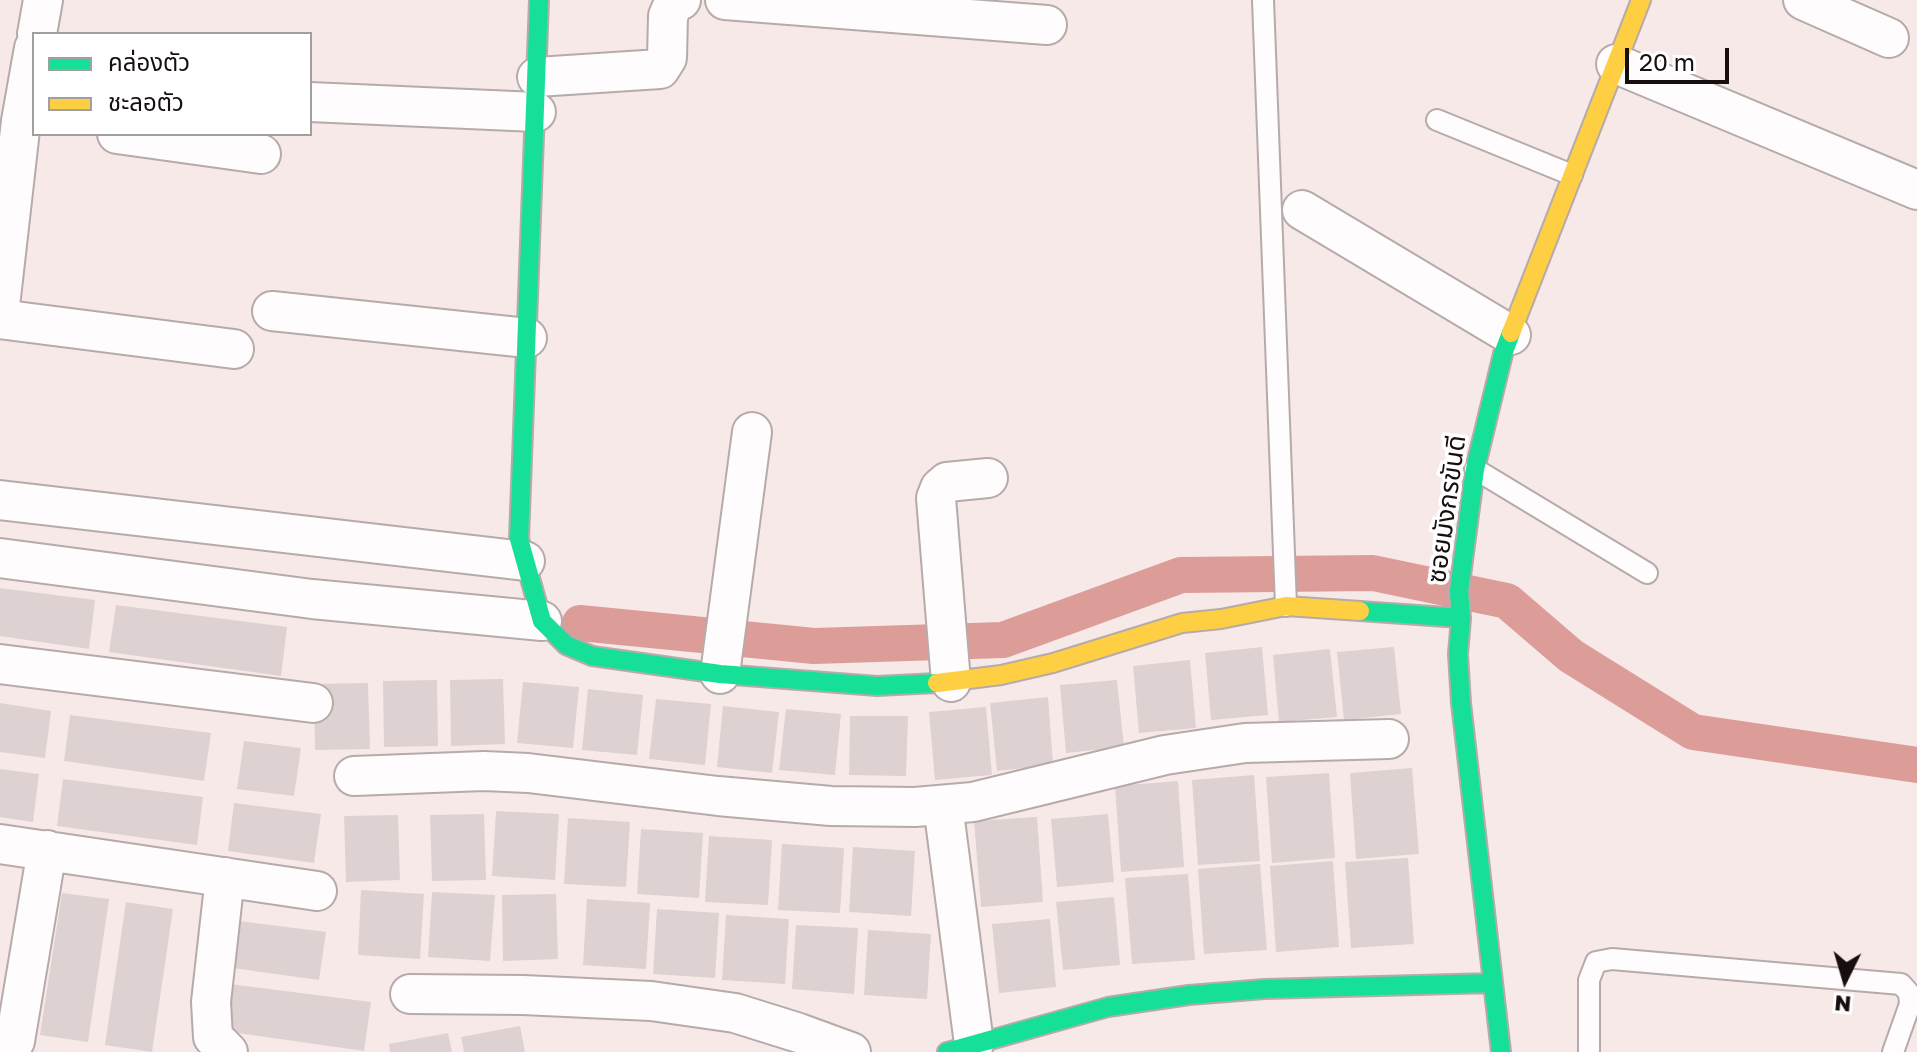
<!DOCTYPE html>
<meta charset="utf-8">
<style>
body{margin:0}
#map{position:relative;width:1917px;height:1052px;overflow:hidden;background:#f7e9e8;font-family:"Golos Text","Noto Sans Thai",sans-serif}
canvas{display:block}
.legend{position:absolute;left:32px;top:32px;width:280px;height:104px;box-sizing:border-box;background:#fff;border:2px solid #a29f9f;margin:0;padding:10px 14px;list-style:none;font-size:24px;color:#170f0e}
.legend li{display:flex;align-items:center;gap:16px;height:40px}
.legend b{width:40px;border:2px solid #a29f9f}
.north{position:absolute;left:1805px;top:940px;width:80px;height:80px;-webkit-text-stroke:6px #fff;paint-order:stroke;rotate:185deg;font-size:22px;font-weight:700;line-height:32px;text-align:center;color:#170f0e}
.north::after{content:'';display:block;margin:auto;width:28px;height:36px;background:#170f0e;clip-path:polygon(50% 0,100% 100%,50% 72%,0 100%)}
.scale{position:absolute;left:1625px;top:48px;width:104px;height:36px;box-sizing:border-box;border:4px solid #170f0e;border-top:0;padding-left:10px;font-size:24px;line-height:28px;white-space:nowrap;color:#170f0e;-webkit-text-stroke:6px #fff;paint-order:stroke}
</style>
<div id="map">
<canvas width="1917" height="1052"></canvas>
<ul class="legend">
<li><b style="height:10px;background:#16e098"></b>คล่องตัว</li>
<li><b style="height:10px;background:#ffcf43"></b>ชะลอตัว</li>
</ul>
<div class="north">N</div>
<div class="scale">20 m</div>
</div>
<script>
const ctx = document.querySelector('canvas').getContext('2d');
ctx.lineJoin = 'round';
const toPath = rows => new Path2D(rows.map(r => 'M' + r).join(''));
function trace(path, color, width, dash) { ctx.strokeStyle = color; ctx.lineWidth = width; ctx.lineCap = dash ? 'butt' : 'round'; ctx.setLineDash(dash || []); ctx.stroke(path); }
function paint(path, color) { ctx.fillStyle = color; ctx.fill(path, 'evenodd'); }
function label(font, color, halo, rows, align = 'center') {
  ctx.font = font + ' "Golos Text","Noto Sans Thai",sans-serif'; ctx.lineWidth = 7; ctx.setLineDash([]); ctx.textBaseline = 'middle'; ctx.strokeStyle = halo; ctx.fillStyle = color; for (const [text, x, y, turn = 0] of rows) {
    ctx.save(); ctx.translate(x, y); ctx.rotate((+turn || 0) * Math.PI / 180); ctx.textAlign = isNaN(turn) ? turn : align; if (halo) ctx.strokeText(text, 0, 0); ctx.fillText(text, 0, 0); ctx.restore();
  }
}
const canal = toPath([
 [580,623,814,646,1003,640,1181,575,1373,573,1507,601,1571,656,1693,732,1917,765]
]);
const building = toPath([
 [0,588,95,600,89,649,0,636],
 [116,605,287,627,281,676,109,652],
 [1262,647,1268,715,1211,720,1205,653],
 [1394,647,1401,714,1344,720,1337,652],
 [1330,649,1337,717,1279,722,1273,655],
 [1190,660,1196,728,1139,733,1133,666],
 [503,679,505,744,451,746,450,680],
 [437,680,438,746,384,747,383,681],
 [1117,680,1124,747,1066,753,1060,685],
 [523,682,579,687,573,748,517,743],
 [368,683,370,749,315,750,314,684],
 [588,689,643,695,637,755,582,750],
 [1048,697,1053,765,997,771,990,703],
 [656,699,711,704,705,765,649,759],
 [0,703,51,711,45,758,0,752],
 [723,706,779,712,772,773,717,767],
 [986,707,992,775,935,780,929,712],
 [786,709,841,714,835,775,779,770],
 [70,715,211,733,204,781,64,761],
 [850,716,908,716,906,776,849,775],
 [244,741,301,748,294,796,237,789],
 [1412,768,1419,854,1356,859,1350,773],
 [0,769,39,774,33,822,0,817],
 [1329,773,1335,858,1272,863,1266,777],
 [1254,775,1260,861,1198,865,1192,780],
 [63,779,203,797,197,845,57,826],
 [1178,781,1184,867,1121,872,1115,786],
 [234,803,321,814,314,863,228,851],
 [496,811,559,814,555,880,492,876],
 [484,814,486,880,432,881,430,815],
 [1108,814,1114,882,1057,887,1051,819],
 [398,815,400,880,346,882,344,816],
 [1037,817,1043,902,981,907,974,821],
 [568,818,630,822,626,887,564,884],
 [641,829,703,833,699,898,637,894],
 [709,836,772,840,768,905,705,902],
 [782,844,844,848,840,913,778,910],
 [853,847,915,851,911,916,849,912],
 [1408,858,1414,944,1351,948,1345,862],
 [1333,861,1339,947,1276,952,1270,866],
 [1260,864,1267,950,1204,954,1198,869],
 [1188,874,1195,960,1132,964,1125,878],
 [361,890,424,894,420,959,358,955],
 [432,892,495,895,490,961,428,957],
 [62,893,109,899,88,1042,40,1035],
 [556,894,558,959,503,961,502,895],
 [1114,897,1120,965,1063,970,1056,902],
 [587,899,650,903,646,969,583,965],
 [126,902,173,909,152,1052,105,1045],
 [657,909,719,913,715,978,653,974],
 [726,915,789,919,785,984,722,980],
 [1050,919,1056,987,999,993,992,924],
 [239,921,326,932,319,980,232,968],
 [796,925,858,928,854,994,792,989],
 [868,930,931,934,927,999,864,995],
 [230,984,371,1002,364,1051,224,1031],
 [520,1026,525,1052,464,1052,461,1037],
 [448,1033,452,1052,390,1052,389,1044]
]);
const lane = toPath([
 [1263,0,1286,606],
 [1437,120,1572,175],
 [1475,469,1647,573],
 [1589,1052,1589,980,1596,962,1612,959,1901,984,1909,993,1910,1004,1893,1052]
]);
const street = toPath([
 [725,0,1047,25],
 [1803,0,1889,38],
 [37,34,43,0],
 [1616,64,1917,190],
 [537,77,660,69,667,58,668,16,674,2,681,0],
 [310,102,536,112],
 [117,134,261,154],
 [1302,210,1511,335],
 [0,306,21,121,34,48],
 [272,311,527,338],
 [0,319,234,349],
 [0,500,525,561],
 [0,558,312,599,542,621],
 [0,664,313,703],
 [720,674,752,432],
 [951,682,936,498,940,488,947,482,988,478],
 [354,776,484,771,528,773,718,796,831,806,915,807,973,802,1165,755,1245,743,1389,739],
 [943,805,974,1044],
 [0,844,317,891],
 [225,877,211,1002,213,1037,228,1052],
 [410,994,523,995,651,1001,735,1013,799,1033,851,1052],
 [15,1041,47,850]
]);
const fast = toPath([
 [539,0,519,539,542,621,566,645,592,656,720,674,877,686,937,683],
 [1360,611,1461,618],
 [947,1052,1108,1007,1189,995,1265,989,1493,983],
 [1501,1052,1461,703,1458,654,1461,618,1459,591,1475,469,1503,354,1511,333]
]);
const slow = toPath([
 [1511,333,1641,0],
 [937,683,1001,675,1053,663,1182,623,1221,619,1286,606,1360,611]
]);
const streetNames = [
 ["ซอยมังกรขันดี",1447,509,-82]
];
trace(canal, '#dc9d99', 36);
paint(building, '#ddd2d1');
trace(lane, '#b6abaa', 24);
trace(street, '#b6abaa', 42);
trace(fast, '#b6abaa', 22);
trace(slow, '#b6abaa', 22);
trace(lane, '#fefcfc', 20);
trace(street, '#fefcfc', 38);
trace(fast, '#16e098', 18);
trace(slow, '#ffcf43', 18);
label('26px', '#170f0e', '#fff', streetNames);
</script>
